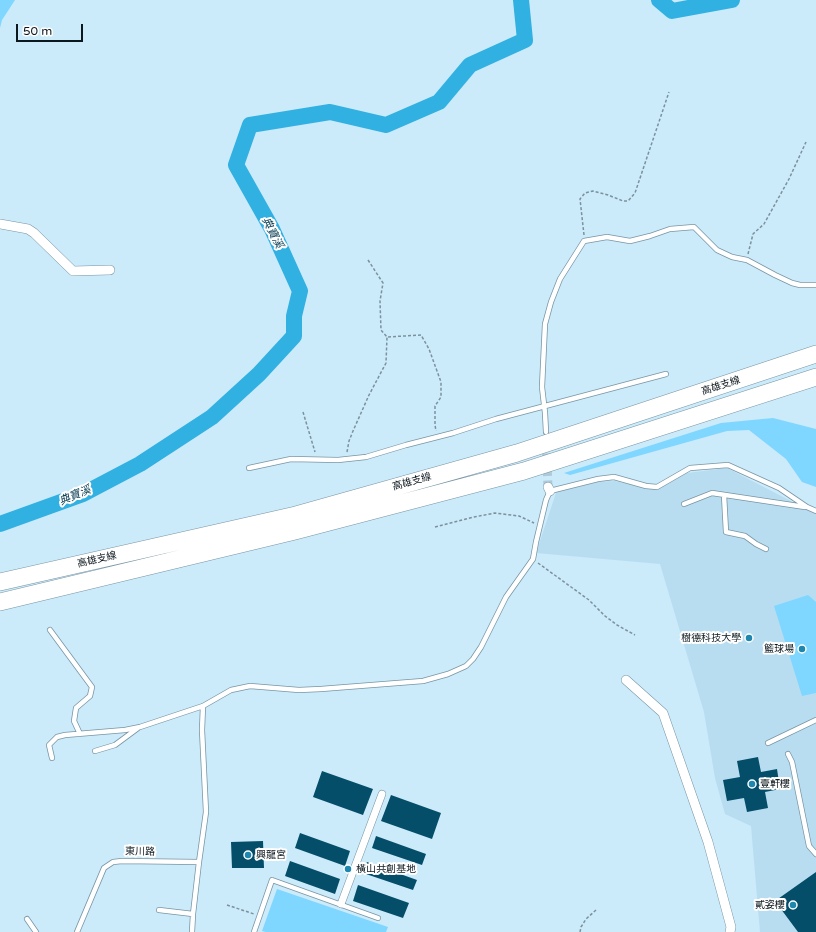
<!DOCTYPE html>
<meta charset="utf-8">
<style>
body{margin:0}
#map{position:relative;width:816px;height:932px;overflow:hidden;background:#cbeafa;font-family:"Varela Round",sans-serif}
canvas{display:block}
.scale{position:absolute;left:16px;top:24px;width:67px;height:18px;box-sizing:border-box;border:2px solid #0d181e;border-top:0;padding-left:5px;font-size:12px;line-height:14px;white-space:nowrap;color:#0d181e;-webkit-text-stroke:3px #fff;paint-order:stroke}
</style>
<div id="map">
<canvas width="816" height="932"></canvas>
<div class="scale">50 m</div>
</div>
<script>
const ctx = document.querySelector('canvas').getContext('2d');
ctx.lineJoin = 'round';
function paint(path, color) { ctx.fillStyle = color; ctx.fill(path, 'evenodd'); }
const toPath = rows => new Path2D(rows.map(r => 'M' + r).join(''));
function trace(path, color, width, dash) { ctx.strokeStyle = color; ctx.lineWidth = width; ctx.lineCap = dash ? 'butt' : 'round'; ctx.setLineDash(dash || []); ctx.stroke(path); }
function label(font, color, halo, rows, align = 'center') {
  ctx.font = font + ' "Varela Round","Noto Sans TC",sans-serif'; ctx.lineWidth = 4; ctx.setLineDash([]); ctx.textBaseline = 'middle'; ctx.strokeStyle = halo; ctx.fillStyle = color; for (const [text, x, y, turn = 0] of rows) {
    ctx.save(); ctx.translate(x, y); ctx.rotate((+turn || 0) * Math.PI / 180); ctx.textAlign = isNaN(turn) ? turn : align; if (halo) ctx.strokeText(text, 0, 0); ctx.fillText(text, 0, 0); ctx.restore();
  }
}
const built = toPath([
 [727,468,816,514,816,932,760,932,751,826,725,814,715,778,704,712,660,564,536,553,557,490,593,482,615,481,657,490,687,473]
]);
const green = toPath([
 [0,0,15,0,2,20,0,28],
 [773,418,816,429,816,487,802,482,786,459,749,430,727,431,570,475,564,473,721,423],
 [808,595,816,602,816,693,802,696,774,606],
 [277,889,388,927,386,932,266,932,262,931]
]);
const river = toPath([
 [659,0,672,11,732,0],
 [0,524,83,494,140,464,212,417,259,374,294,336,294,316,300,291,272,229,236,165,250,125,330,112,386,125,439,102,470,65,525,40,521,0]
]);
const building = toPath([
 [758,757,761,772,777,769,780,789,765,792,768,808,747,812,744,798,727,801,723,780,740,777,737,761],
 [322,771,373,789,363,815,313,797],
 [391,795,441,813,432,839,381,821],
 [300,833,350,851,345,866,295,848],
 [376,836,426,854,422,865,372,848],
 [263,841,264,868,232,868,231,842],
 [290,861,340,879,335,894,285,876],
 [367,862,417,880,413,890,363,873],
 [816,872,816,932,798,932,775,901],
 [358,885,409,903,403,918,353,901]
]);
const minorTunnel = toPath([
 [546,440,548,487]
]);
const path = toPath([
 [584,235,580,199,585,193,593,191,608,195,623,201,628,201,635,193,669,92],
 [748,254,753,234,764,224,789,179,806,142],
 [368,260,383,283,380,301,381,330,387,337,421,335,429,349,441,382,441,397,435,406,435,425,436,431],
 [303,412,315,452],
 [347,452,349,441,353,431,369,395,386,363,387,337],
 [435,527,474,517,495,513,519,516,534,523],
 [538,563,589,600,605,616,617,625,635,635],
 [227,905,254,914],
 [580,932,581,927,586,919,596,910]
]);
const service = toPath([
 [546,432,545,413,542,387,545,324,551,302,560,279,584,241,607,237,630,241,650,236,670,229,694,227,717,250,732,257,747,260,775,275,792,283,800,285,816,285],
 [249,468,291,459,338,460,366,457,406,445,453,433,496,419,666,374],
 [724,495,726,532,745,536,756,544,766,549],
 [684,504,712,493,805,507],
 [50,630,92,687,90,696,76,708,74,721,80,734],
 [768,743,816,720],
 [95,751,115,745,138,728],
 [788,754,792,762,809,846,816,854],
 [52,758,49,745,57,737,65,735,125,730,140,727,203,706,231,690,250,686,299,690,321,689,423,681,448,674,466,666,473,659,481,647,506,597,533,559,536,542,546,500,550,491,598,479,614,477,646,486,657,487,690,468,728,465,779,488,807,507,816,511],
 [159,910,193,914],
 [27,919,36,932],
 [77,932,104,868,113,862,122,861,199,862],
 [192,932,193,914,199,862,206,812,202,730,203,706],
 [254,932,272,880,378,918]
]);
const pedestrian = toPath([
 [341,904,382,794]
]);
const minor = toPath([
 [0,224,28,229,34,233,73,271,110,270],
 [548,487,550,491],
 [626,680,663,713,708,842,731,927,730,932]
]);
const motorway = toPath([
 [0,582,296,515,517,453,816,354],
 [0,602,295,531,524,471,816,377]
]);
const markers = [
 [749,638,4,"#1e87af"],
 [802,649,4,"#1e87af"],
 [752,784,4,"#1e87af"],
 [248,855,4,"#1e87af"],
 [348,869,4,"#1e87af"],
 [793,905,4,"#1e87af"]
];
const streetNames = [
 ["高雄支線",721,386,-18],
 ["高雄支線",412,482,-16],
 ["高雄支線",97,560,-13],
 ["東川路",140,852,1]
];
const poiNames = [
 ["樹德科技大學",741,638],
 ["籃球場",794,649],
 ["壹軒樓",760,784,"left"],
 ["興龍宮",256,855,"left"],
 ["橫山共創基地",356,869,"left"],
 ["貳姿樓",785,905]
];
const waterNames = [
 ["典寶溪",272,233,63],
 ["典寶溪",75,496,-23]
];
paint(built, '#b8ddf1');
paint(green, '#7fd6ff');
trace(river, '#31b0e2', 16);
paint(building, '#054e69');
trace(minorTunnel, '#aecad9', 9, [9, 4.5]);
trace(service, '#7895a3', 6);
trace(pedestrian, '#7895a3', 8);
trace(minor, '#7895a3', 10);
trace(motorway, '#7895a3', 18);
trace(path, '#7b929d', 1.5, [3, 2]);
trace(service, '#fff', 4.5);
trace(pedestrian, '#fff', 7);
trace(minor, '#fff', 9);
trace(motorway, '#fff', 17);
for (const [x, y, r, color] of markers) { const dot = new Path2D(); dot.arc(x, y, r, 0, 2 * Math.PI); ctx.fillStyle = color; ctx.fill(dot); trace(dot, '#fff', 1.5); }
label('10px', '#0d181e', '#fff', streetNames);
label('10px', '#0d181e', '#fff', poiNames, 'right');
label('italic 11px', '#0e4257', '#fff', waterNames);
</script>
